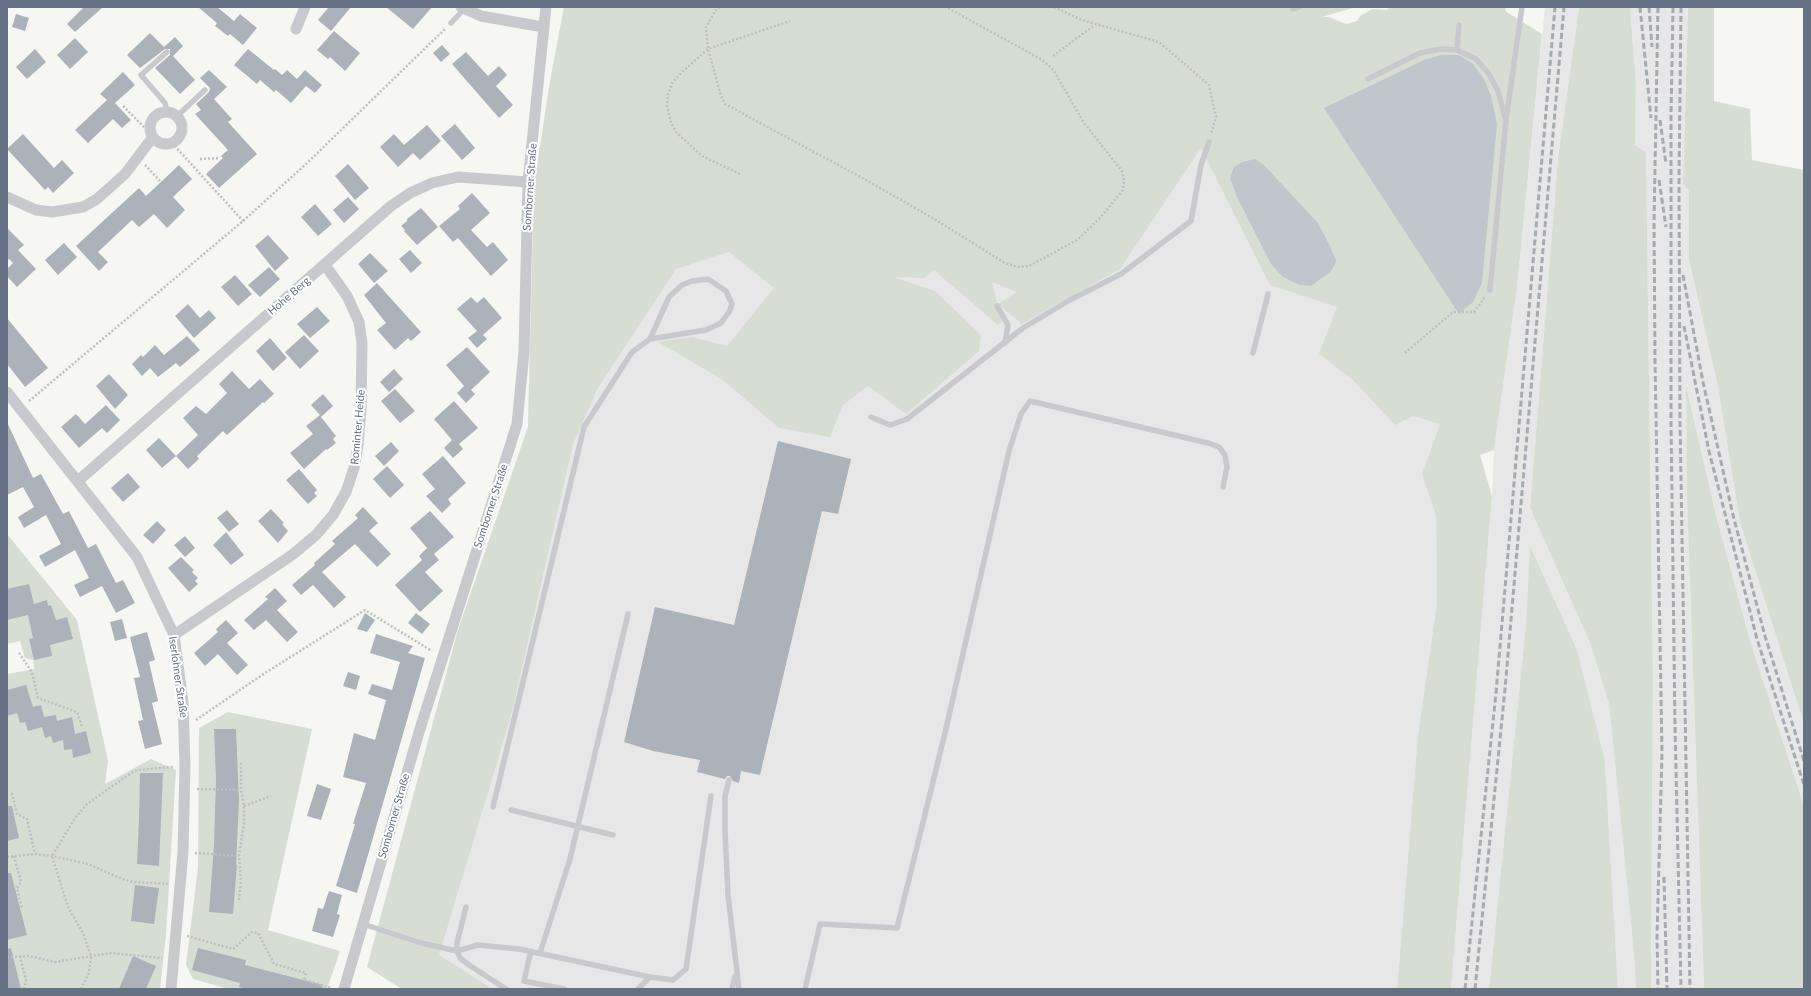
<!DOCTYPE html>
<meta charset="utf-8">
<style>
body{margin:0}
#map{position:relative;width:1811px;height:996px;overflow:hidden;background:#f6f7f3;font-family:Lato,sans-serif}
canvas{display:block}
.frame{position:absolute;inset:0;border:8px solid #657185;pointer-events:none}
</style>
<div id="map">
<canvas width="1811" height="996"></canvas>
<div class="frame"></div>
</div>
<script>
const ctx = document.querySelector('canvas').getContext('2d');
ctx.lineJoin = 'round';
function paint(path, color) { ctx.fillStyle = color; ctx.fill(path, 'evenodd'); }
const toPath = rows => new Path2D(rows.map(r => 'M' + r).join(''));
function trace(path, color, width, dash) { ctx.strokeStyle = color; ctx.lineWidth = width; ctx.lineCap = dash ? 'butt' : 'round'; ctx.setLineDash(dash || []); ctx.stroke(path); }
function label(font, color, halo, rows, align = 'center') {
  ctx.font = font + ' Lato,sans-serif'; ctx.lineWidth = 4; ctx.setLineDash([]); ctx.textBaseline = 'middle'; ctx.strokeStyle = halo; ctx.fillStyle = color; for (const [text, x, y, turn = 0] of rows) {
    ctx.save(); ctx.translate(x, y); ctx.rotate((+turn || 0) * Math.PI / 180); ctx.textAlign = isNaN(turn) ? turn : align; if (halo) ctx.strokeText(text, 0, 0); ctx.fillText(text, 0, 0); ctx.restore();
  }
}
const built = toPath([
 [564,7,1172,7,1503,356,1441,475,1436,515,1437,602,1418,734,1397,989,402,989,367,967,458,630,528,427,534,185,550,81],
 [1545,7,1579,7,1558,158,1530,508,1590,643,1609,704,1633,944,1636,989,1618,989,1605,761,1530,547,1526,623,1489,989,1451,989,1492,496,1494,450,1517,288],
 [1630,7,1688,7,1683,184,1689,191,1689,260,1718,387,1740,523,1804,724,1804,806,1751,644,1716,515,1686,388,1687,499,1704,989,1651,989,1653,677,1646,152,1635,145,1636,84]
]);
const green = toPath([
 [564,7,1356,7,1322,17,1329,17,1346,24,1357,21,1361,15,1373,9,1386,10,1391,7,1506,7,1505,11,1542,34,1517,288,1494,450,1480,455,1492,496,1451,989,1397,989,1418,734,1437,602,1436,515,1422,474,1440,424,1413,416,1395,425,1353,380,1319,354,1337,307,1270,285,1201,148,1120,269,1022,324,998,304,1017,292,992,282,1002,322,998,325,934,270,925,278,894,277,935,291,981,335,979,351,906,414,868,386,843,405,830,437,779,428,723,380,658,342,692,337,727,346,774,288,729,252,676,269,598,388,573,444,511,716,439,955,493,989,402,989,367,967,458,630,528,427,534,185,550,81],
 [1579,7,1630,7,1636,84,1635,145,1646,152,1653,677,1651,989,1636,989,1633,944,1609,704,1590,643,1530,508,1558,158],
 [1688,7,1714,7,1714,101,1750,109,1752,160,1804,170,1804,724,1740,523,1718,387,1689,260,1689,191,1683,184],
 [1686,386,1716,515,1751,644,1804,806,1804,989,1704,989,1687,499],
 [7,534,77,620,108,761,105,784,151,759,176,770,166,935,160,989,7,989,7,674,34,669,33,660,25,658,20,641,7,644],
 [1530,546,1577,650,1605,761,1618,989,1489,989,1526,623],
 [228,712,312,729,268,930,340,951,327,989,228,989,193,979,186,965,198,867,199,728]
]);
const water = toPath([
 [1441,55,1459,55,1473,64,1484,79,1491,96,1497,124,1482,283,1473,302,1459,314,1324,108,1424,60],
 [1255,159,1264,165,1318,223,1330,246,1336,260,1335,265,1330,272,1311,286,1300,285,1283,277,1271,264,1237,197,1230,178,1234,167,1242,162]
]);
const building = toPath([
 [84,7,103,7,75,32,67,24],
 [198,7,217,7,234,21,240,14,257,28,243,45,230,34,228,36,215,26,217,23],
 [329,7,351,7,331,31,318,20],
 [386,7,432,7,413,29],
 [16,14,29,18,25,31,12,27],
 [334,31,360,53,345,71,330,57,328,59,317,50],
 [150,33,164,47,175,37,183,46,173,56,195,80,180,94,155,68,170,55,170,49,165,49,140,68,127,55],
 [75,38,88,52,70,69,57,55],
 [442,45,450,54,441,62,433,53],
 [35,49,46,62,27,79,16,67],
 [248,49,274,70,275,69,282,75,287,70,297,79,305,70,322,85,315,93,306,86,291,103,276,90,274,92,260,80,257,84,234,65],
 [466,52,488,76,499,66,507,75,496,86,513,105,499,118,452,64],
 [209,70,227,87,214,99,232,119,228,122,257,154,219,188,206,174,223,158,221,156,228,150,195,114,201,110,196,104,209,92,210,88,200,78],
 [123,72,135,85,115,103,131,120,122,128,113,119,88,143,75,130,107,100,100,94],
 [455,124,475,148,462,160,441,136],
 [427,125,441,141,420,160,413,153,398,167,380,147,394,134,404,145],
 [23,134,54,168,62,160,74,173,53,193,48,187,45,190,7,149],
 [348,164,369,188,355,200,335,176],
 [179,165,192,179,173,197,185,210,167,228,154,214,139,227,132,220,98,252,108,262,99,271,76,246,139,188,146,196],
 [472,193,490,213,471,230,487,247,493,242,508,260,491,276,458,238,453,242,439,226,460,209,458,206],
 [348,197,359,209,344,223,333,210],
 [315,204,332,224,318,236,301,217],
 [421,208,438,227,417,245,404,231,405,230,401,226,407,221,407,219],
 [7,228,24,245,18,250,36,269,17,287,7,276,7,269,13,263,9,259,7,261],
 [268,235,289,258,275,271,255,246],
 [64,243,77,257,58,275,45,260],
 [410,250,422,263,411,273,399,259],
 [370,253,388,271,374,283,358,264],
 [269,267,280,279,260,297,248,285],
 [235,275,252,294,238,306,221,287],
 [377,283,421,332,411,341,408,338,395,350,377,330,386,323,364,295],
 [471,297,477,303,484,297,502,318,483,335,487,339,477,348,468,338,477,331,457,309],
 [188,304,200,318,209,310,216,318,194,338,175,316],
 [317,307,330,321,310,338,297,324],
 [7,318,48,368,25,387,7,364],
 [304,335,319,351,300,369,285,352],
 [187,336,200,350,180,367,176,363,158,377,150,368,142,376,132,364,141,355,143,357,155,345,164,355],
 [270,338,287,358,273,371,256,351],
 [467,347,490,372,471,390,475,394,466,403,457,393,464,386,446,365],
 [394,369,403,379,389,392,380,382],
 [232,371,249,389,260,379,274,394,264,403,263,402,227,435,223,431,197,456,199,459,188,469,176,456,198,435,183,418,196,406,206,414,227,393,219,384],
 [109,374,128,395,115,409,96,386],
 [395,389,415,411,400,423,381,401],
 [323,394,333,406,321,417,336,436,333,439,336,443,327,450,326,449,304,469,290,453,313,434,306,426,320,415,311,405],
 [454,401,478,428,459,444,463,449,453,458,444,448,452,440,434,419],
 [106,405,120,420,107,433,102,428,79,448,61,427,76,414,85,424],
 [7,422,33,478,41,474,63,514,69,511,88,548,96,544,116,583,123,580,135,603,116,613,102,586,80,597,74,585,89,578,75,550,45,567,39,556,61,544,46,515,24,528,18,517,34,507,23,487,7,495],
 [159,438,176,456,162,468,146,450],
 [778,441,851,459,838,514,822,511,760,775,741,771,739,783,733,781,730,776,727,776,725,779,697,772,700,760,653,751,624,742,655,607,734,625],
 [391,442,399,451,384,466,375,456],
 [443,456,466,483,448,499,451,504,442,513,426,496,435,489,422,474],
 [387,466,404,485,390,498,373,479],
 [299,469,317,490,314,493,317,496,308,504,286,480],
 [128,473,140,487,123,502,111,488],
 [363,507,378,523,369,531,391,554,377,567,355,544,322,572,346,597,334,608,313,585,301,595,292,585,315,565,314,563,335,544,332,541,358,518,355,515],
 [271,509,284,523,282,524,288,531,278,543,258,521],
 [227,510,239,524,229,532,217,518],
 [430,511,454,537,434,554,439,560,425,572,443,591,420,612,395,585,422,560,419,556,427,548,410,528],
 [157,521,166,530,153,544,143,535],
 [226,532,244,555,231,565,213,545],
 [185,536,195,548,185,557,174,545],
 [181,557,194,570,192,572,198,578,195,581,198,584,189,592,168,568],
 [29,584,34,604,47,600,48,606,51,605,56,620,67,617,73,639,50,645,52,656,34,660,29,639,33,638,28,615,7,620,7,589],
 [275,588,287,601,277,610,298,632,287,642,266,620,254,630,244,620,268,599,265,597],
 [365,613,375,620,367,632,357,629],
 [416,613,430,624,422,634,408,623],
 [122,619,127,638,115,641,110,622],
 [226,620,238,633,227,643,248,665,237,675,218,654,205,666,194,653,218,632,216,629],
 [147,632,155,660,149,662,158,701,152,703,162,744,145,749,138,721,143,720,134,678,140,677,130,637],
 [376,634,413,646,408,653,425,658,357,893,336,886,355,824,353,824,366,783,343,777,354,733,375,740,386,700,368,694,372,684,392,690,400,662,370,653],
 [348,672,360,676,356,690,343,686],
 [26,685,33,707,41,705,44,717,56,715,57,721,72,717,75,734,86,731,91,753,73,758,72,749,64,750,63,740,53,743,51,736,45,738,42,727,28,731,25,722,20,723,17,713,7,716,7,690],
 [214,729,236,729,239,800,236,865,237,865,233,914,209,912,214,845,216,779],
 [140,773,163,773,159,866,137,864,139,818],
 [317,784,331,789,321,820,307,816],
 [7,806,12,806,19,838,7,841],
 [7,873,11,873,27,935,7,940],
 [135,885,159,888,154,924,131,921],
 [329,891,342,895,337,914,340,915,333,937,312,931,318,908,323,909],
 [11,948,21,989,7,989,7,949],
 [198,948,246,960,245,965,323,985,322,989,247,989,239,987,240,983,192,970],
 [133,956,156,966,146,989,119,989]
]);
const path = toPath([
 [720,7,715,11,706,27,708,49,721,96,725,104,866,180,931,217,1005,263,1018,267,1029,266,1077,240,1101,217,1123,190,1124,180,1122,171,1084,123,1054,71,1047,64,1039,58,946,7],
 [1054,7,1082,20,1159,42,1209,85,1216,117,1211,134],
 [1053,56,1096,24],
 [123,106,145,128],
 [172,143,243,221],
 [200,159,220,158],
 [145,165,160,181],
 [740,174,702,156,677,133,671,123,667,106,668,95,672,83,682,72,708,49,790,21],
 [1405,353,1453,312,1474,312,1485,297],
 [29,401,243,221,305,165,445,29],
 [19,653,32,672,38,698,77,712,82,727],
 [196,720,262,675,365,610,432,651],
 [197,789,241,790],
 [12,793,17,814,27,819,35,854],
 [244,806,271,796],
 [195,853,239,856],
 [14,856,21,882,17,888,22,908],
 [7,857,35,854,52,856,88,864,122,879,133,882,168,884],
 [239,900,241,882,239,856,244,823,244,806,241,790,241,763],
 [187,936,233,949,252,932,258,933,274,964,306,973,304,980,332,988],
 [20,956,26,980,24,989],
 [7,957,29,956,55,962,111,953,162,958],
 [81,989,89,973,91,956,83,933,68,907,52,856,75,818,87,804,131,773,138,770,173,767]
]);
const lane = toPath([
 [1293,9,1299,7],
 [451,23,464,9],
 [1457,50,1459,25],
 [1368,79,1420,53,1441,49,1457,50,1476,59,1489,74,1498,91,1505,117],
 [167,112,165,103,141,75,167,52],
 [177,116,205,90],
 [1490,290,1506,120,1522,7],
 [997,306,1008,325,1005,343],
 [1253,353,1268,294],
 [871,417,890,425,907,419,1023,328,1070,300,1121,274,1191,221,1201,165,1209,142],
 [729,780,725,796,725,830,728,895,739,989],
 [493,807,584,427,632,352,650,339,669,297,682,285,692,281,708,279,726,291,732,304,729,312,721,323,706,330,650,339],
 [511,810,613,835],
 [466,907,457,943,457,951,460,958,469,965,506,989],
 [363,924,421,943,457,951,478,945,519,949,650,977],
 [531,951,524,981,564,989],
 [540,953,570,859,628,614],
 [638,989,650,977,673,980,686,969,711,796],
 [732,989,735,976],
 [805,989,820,924,897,928,945,733,1009,451,1021,414,1030,401,1208,443,1219,447,1225,455,1227,467,1223,487]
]);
const street = toPath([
 [461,7,481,16,543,27],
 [296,29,305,7],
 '150 128a16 16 0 1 1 32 0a16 16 0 1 1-32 0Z',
 [7,197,36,210,52,212,83,207,97,199,125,174,153,137],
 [7,392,137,557,174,635,183,703,185,766,183,852,171,989],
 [78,481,391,206,410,193,432,183,458,177,528,182],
 [174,635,292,555,316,535,333,515,346,492,354,468,358,446,361,409,362,343,359,322,347,296,325,265],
 [344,989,419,732,517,424,524,352,528,182,546,7]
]);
const rail = toPath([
 [1640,7,1651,118],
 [1649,7,1652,47],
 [1658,7,1654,222,1655,358,1662,753,1657,936,1658,989],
 [1673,7,1671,116,1671,421,1675,725,1681,989],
 [1681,7,1679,179,1680,423,1690,989],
 [1660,120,1666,164],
 [1659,180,1666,227],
 [1683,275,1703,382,1733,515,1765,636,1804,761],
 [1684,326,1709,451,1757,639,1804,785],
 [1664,877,1667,989],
 [1465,989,1496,693,1555,7],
 [1475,989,1505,689,1564,7]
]);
const streetNames = [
 ["Somborner Straße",530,187,-86],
 ["Hohe Berg",289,296,-41],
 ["Rominter Heide",358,427,-85],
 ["Somborner Straße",491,506,-72],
 ["Iserlohner Straße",178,677,82],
 ["Somborner Straße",394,816,-74]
];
paint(built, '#e7e7e7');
paint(green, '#d6ded4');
paint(water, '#bfc7cc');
paint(building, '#acb2ba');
trace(path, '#bebfc2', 2.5, [2, 2]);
trace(lane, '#c7c9cd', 5.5);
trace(street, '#c7c9cd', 11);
trace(rail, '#a6aab1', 3, [6, 3]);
label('11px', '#657185', '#fff', streetNames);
</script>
